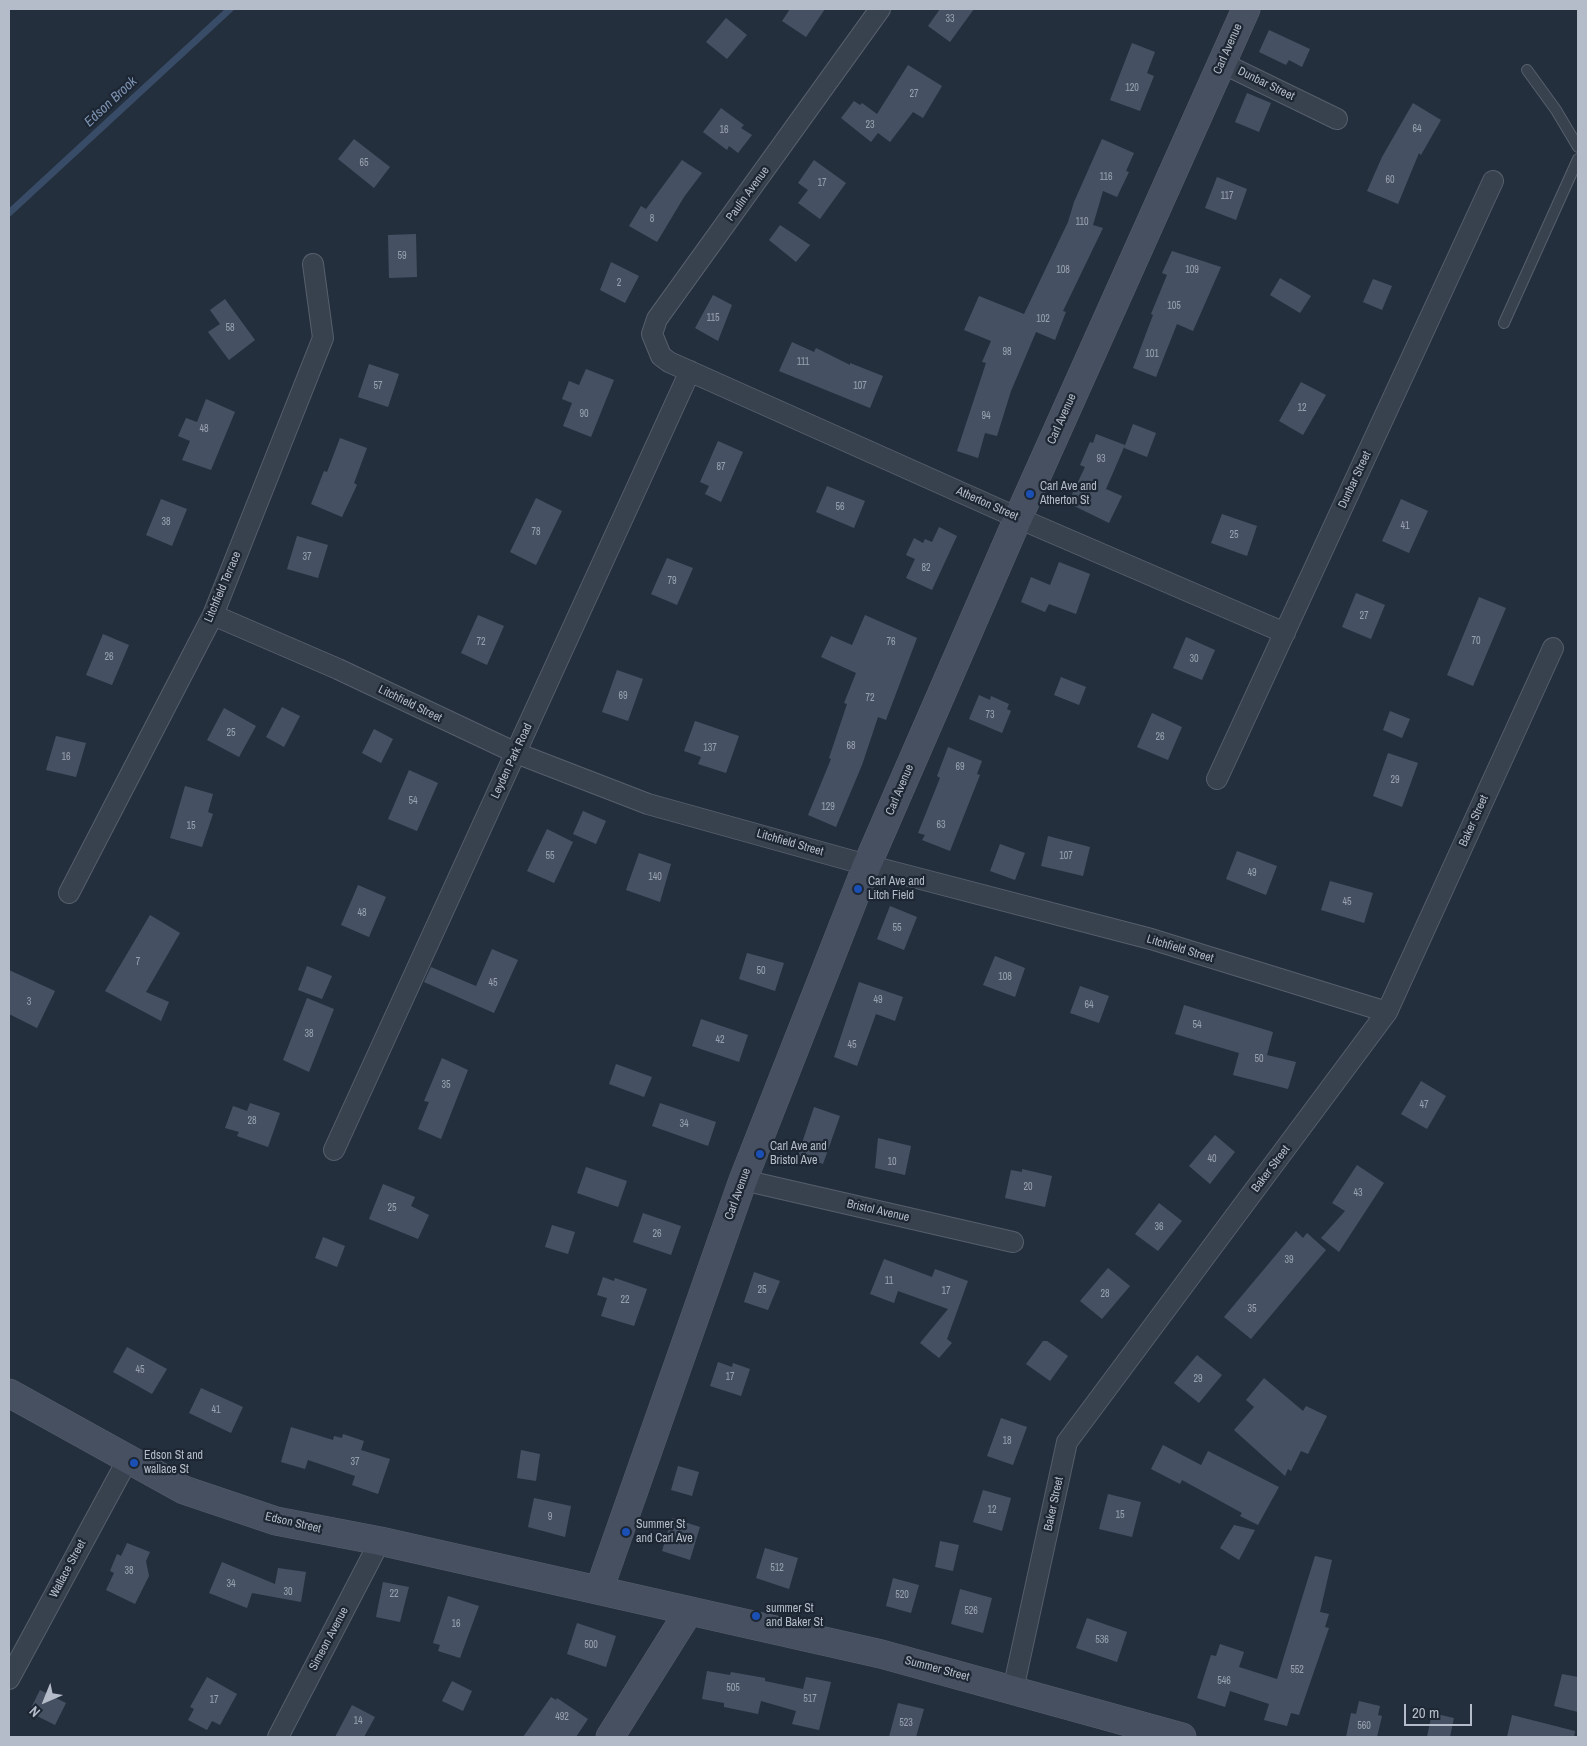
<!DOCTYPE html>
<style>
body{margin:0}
#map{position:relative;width:1587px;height:1746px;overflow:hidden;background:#242f3e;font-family:"Archivo Narrow",sans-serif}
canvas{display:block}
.frame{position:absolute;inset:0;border:10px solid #b4bcc9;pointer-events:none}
.north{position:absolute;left:20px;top:1676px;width:50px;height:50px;-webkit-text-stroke:4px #1d2633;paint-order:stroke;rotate:224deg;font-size:14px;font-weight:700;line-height:20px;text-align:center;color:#b4bcc9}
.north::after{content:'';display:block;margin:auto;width:18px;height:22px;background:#b4bcc9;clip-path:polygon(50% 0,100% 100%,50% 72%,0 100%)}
.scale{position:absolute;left:1404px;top:1704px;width:68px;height:22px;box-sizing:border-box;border:2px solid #b4bcc9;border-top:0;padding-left:6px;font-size:15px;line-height:18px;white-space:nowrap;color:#b4bcc9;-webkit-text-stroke:4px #1d2633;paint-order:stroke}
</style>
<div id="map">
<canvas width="1587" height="1746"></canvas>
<div class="frame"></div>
<div class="north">N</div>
<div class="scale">20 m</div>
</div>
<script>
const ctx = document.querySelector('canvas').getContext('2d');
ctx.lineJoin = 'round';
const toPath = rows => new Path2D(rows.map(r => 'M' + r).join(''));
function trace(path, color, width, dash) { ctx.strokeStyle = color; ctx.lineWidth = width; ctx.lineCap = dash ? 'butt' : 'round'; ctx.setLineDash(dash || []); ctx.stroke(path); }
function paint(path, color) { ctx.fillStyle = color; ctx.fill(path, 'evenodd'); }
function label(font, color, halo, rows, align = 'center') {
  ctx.font = font + ' "Archivo Narrow",sans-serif'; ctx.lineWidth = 4.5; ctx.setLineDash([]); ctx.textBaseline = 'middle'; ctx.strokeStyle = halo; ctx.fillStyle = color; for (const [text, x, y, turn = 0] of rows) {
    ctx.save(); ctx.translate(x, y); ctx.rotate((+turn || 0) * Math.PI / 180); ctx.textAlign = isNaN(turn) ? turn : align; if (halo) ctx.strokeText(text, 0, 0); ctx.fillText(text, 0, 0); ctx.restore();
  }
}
const stream = toPath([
 [9,213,230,9]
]);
const building = toPath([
 [790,9,825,9,806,37,782,21],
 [940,9,974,9,950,42,928,26],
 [726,18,747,35,727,59,706,42],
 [1269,30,1310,49,1302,67,1289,60,1286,65,1259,52],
 [1132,43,1155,52,1147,73,1154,76,1140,111,1110,100],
 [908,65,942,86,923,118,913,112,890,142,878,133,871,142,841,118,854,101,860,105,862,103,877,114],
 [1247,93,1271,103,1259,132,1235,122],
 [1413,103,1441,120,1421,155,1419,153,1398,204,1367,191,1382,157],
 [721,108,744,125,741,128,752,135,738,153,729,146,727,150,703,132],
 [354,139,390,167,374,188,338,159],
 [1102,139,1134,153,1126,171,1129,172,1117,197,1103,191,1093,225,1103,228,1063,311,1066,312,1055,340,1036,332,1011,391,997,436,985,433,978,458,957,451,986,363,982,362,991,341,964,330,979,296,1024,314,1068,222,1074,202],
 [682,160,702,173,684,197,657,242,629,226,641,206,646,209],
 [814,160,846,183,820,219,798,203,808,190,798,183],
 [1217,177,1247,189,1236,220,1205,208],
 [780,225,810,245,796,262,769,240],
 [416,234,417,277,389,278,388,235],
 [1172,251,1221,267,1193,331,1177,324,1156,377,1133,368,1153,315,1151,314,1167,275,1162,273],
 [611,262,639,276,625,303,600,290],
 [1280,278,1311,296,1300,313,1270,295],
 [1373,279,1392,286,1382,310,1363,302],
 [713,295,732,305,718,341,695,328],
 [225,299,255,340,229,360,208,332,220,324,210,310],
 [792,342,814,352,816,348,850,365,850,363,883,376,870,408,779,371],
 [369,364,399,374,388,407,358,397],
 [586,369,614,380,591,437,563,426,572,403,562,399,569,381,579,385],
 [1301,382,1326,395,1303,435,1279,421],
 [206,399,235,412,211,470,182,460,190,441,178,436,186,418,197,422],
 [1133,424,1156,433,1147,457,1124,448],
 [1096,434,1125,445,1106,489,1122,496,1109,523,1068,503,1085,467,1080,465,1090,442,1093,443],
 [340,438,367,448,354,483,357,485,342,517,311,504,324,471,327,472],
 [718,441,743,452,721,502,705,494,709,486,700,482],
 [827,486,865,501,854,528,816,512],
 [536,498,562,511,536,565,510,552],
 [161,499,187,509,172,546,146,535],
 [1401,499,1428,511,1409,553,1382,541],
 [1222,514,1257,526,1247,556,1211,543],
 [939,527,957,536,932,590,906,578,915,559,906,555,914,538,923,543,925,539,932,542],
 [297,536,328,545,318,578,287,569],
 [667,558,693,568,677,605,651,594],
 [1059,562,1090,574,1076,614,1049,604,1045,612,1021,602,1031,577,1050,585],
 [1356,593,1385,605,1371,639,1342,627],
 [1479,597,1506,608,1473,686,1447,675],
 [478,615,504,626,487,665,461,653],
 [865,615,917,638,886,720,878,717,862,765,836,827,808,815,831,759,829,758,847,704,844,703,856,673,821,657,831,636,852,645],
 [103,634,129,645,112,685,86,675],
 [1186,637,1215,650,1202,680,1173,668],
 [617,670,643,679,628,721,602,712],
 [1061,677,1086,687,1079,705,1054,695],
 [979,695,990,700,991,696,1009,704,1007,709,1011,711,1002,733,969,719],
 [282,707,300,716,284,747,266,737],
 [224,708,256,726,239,757,207,740],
 [1390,711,1410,719,1402,738,1383,730],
 [1152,713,1182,727,1168,760,1137,747],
 [695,721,739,736,726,773,698,764,701,757,684,751],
 [374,729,393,739,381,763,362,753],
 [56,736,86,743,76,777,46,770],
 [948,747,982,761,977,774,980,775,950,851,922,840,925,835,918,833,940,778,937,776],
 [1388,753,1418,763,1402,807,1373,796],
 [409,770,438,783,417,831,388,819],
 [185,786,213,794,208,812,213,814,202,847,170,838],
 [583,811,606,821,596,844,573,834],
 [547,829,573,842,554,883,527,871],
 [1048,836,1090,847,1083,876,1041,866],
 [1000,844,1025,853,1015,880,990,871],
 [1237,851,1277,866,1266,895,1226,879],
 [639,853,671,864,660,902,626,890],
 [1330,881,1373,893,1364,923,1321,910],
 [358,885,386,897,369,937,341,925],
 [890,906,917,917,904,950,877,939],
 [150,915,180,933,146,992,169,1002,161,1021,105,991],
 [492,949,518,960,494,1013,424,982,431,967,476,986],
 [747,953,784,963,775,991,739,979],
 [995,956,1025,968,1015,997,983,985],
 [307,966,332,976,322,999,298,990],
 [9,970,55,991,37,1028,9,1014],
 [859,982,903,997,895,1021,876,1014,857,1066,834,1057],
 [1080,986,1109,996,1099,1023,1070,1013],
 [307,998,334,1009,309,1072,283,1060],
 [1184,1005,1273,1032,1267,1055,1296,1062,1288,1089,1233,1075,1239,1053,1175,1034],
 [701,1019,748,1035,739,1062,692,1046],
 [442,1058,468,1070,441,1139,418,1129,429,1102,424,1101],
 [616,1064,652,1077,644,1097,609,1084],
 [1421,1081,1446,1096,1427,1129,1401,1114],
 [250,1103,280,1113,268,1147,237,1136,239,1132,225,1128,233,1106,247,1111],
 [660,1103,716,1122,708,1146,652,1126],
 [814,1107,840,1116,823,1164,798,1155],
 [1215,1135,1235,1152,1210,1184,1189,1166],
 [878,1138,911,1146,905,1175,875,1168],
 [1357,1165,1384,1183,1339,1252,1321,1238,1345,1211,1332,1203],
 [586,1167,627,1181,618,1207,577,1193],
 [1022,1169,1052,1176,1045,1207,1005,1198,1011,1170,1022,1172],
 [383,1184,415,1197,411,1206,429,1215,418,1239,369,1219],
 [1159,1203,1182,1221,1158,1251,1135,1234],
 [643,1213,681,1226,671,1255,633,1242],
 [552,1225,575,1232,568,1254,545,1247],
 [1296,1231,1303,1238,1307,1233,1326,1250,1251,1339,1224,1317],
 [323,1237,345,1246,337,1267,315,1258],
 [884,1259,932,1277,935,1269,968,1281,947,1339,952,1343,939,1358,920,1343,948,1309,898,1291,894,1303,870,1294],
 [1108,1268,1130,1286,1102,1319,1080,1301],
 [754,1272,780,1281,768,1310,744,1302],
 [603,1277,614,1281,615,1278,647,1289,634,1326,601,1316,607,1298,597,1295],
 [1043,1341,1047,1341,1068,1356,1050,1381,1026,1364],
 [127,1347,167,1369,152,1394,113,1372],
 [1197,1355,1222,1375,1199,1403,1174,1383],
 [718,1362,732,1367,733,1363,750,1369,741,1396,710,1386],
 [1264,1378,1303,1411,1306,1406,1327,1416,1308,1454,1301,1451,1291,1471,1288,1469,1285,1476,1234,1430,1254,1407,1246,1400],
 [201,1388,243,1407,231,1433,189,1413],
 [1001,1418,1027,1427,1013,1465,987,1456],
 [291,1427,333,1440,334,1436,342,1438,343,1434,364,1441,361,1450,390,1459,378,1494,352,1485,355,1476,308,1460,305,1469,281,1462],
 [1163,1445,1201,1465,1208,1451,1279,1487,1258,1525,1240,1516,1242,1513,1182,1480,1180,1484,1151,1469],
 [521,1450,540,1454,536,1481,517,1478],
 [678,1466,699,1472,692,1496,671,1490],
 [983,1490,1011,1498,1002,1531,973,1522],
 [1108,1494,1141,1502,1132,1537,1099,1529],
 [534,1498,571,1506,565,1537,528,1527],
 [672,1518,700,1527,690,1560,662,1551],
 [1234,1525,1255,1530,1239,1560,1220,1548],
 [940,1541,959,1545,953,1571,935,1567],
 [127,1543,150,1552,146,1561,149,1576,135,1604,106,1590,114,1573,110,1571,117,1554,121,1556],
 [765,1548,798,1558,789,1589,756,1578],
 [1315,1556,1332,1560,1320,1612,1329,1614,1325,1627,1329,1628,1299,1715,1291,1713,1287,1726,1264,1720,1269,1704,1230,1691,1225,1707,1197,1698,1211,1655,1216,1656,1220,1644,1244,1652,1239,1667,1277,1679],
 [222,1562,275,1584,278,1568,306,1572,301,1602,252,1593,247,1608,209,1593],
 [893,1578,919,1585,911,1613,886,1606],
 [383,1582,409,1587,400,1622,376,1617],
 [960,1589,992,1598,983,1633,951,1624],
 [448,1596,479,1606,460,1658,438,1651,440,1645,433,1643],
 [1087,1618,1127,1632,1117,1662,1076,1648],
 [577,1623,616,1636,606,1667,567,1654],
 [707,1671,730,1675,731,1672,765,1678,765,1681,803,1689,806,1677,831,1682,819,1730,792,1724,796,1711,761,1701,758,1714,724,1707,724,1703,702,1699],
 [1562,1674,1578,1677,1578,1712,1554,1706],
 [207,1677,237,1694,220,1725,212,1721,207,1730,188,1720,194,1709,190,1707],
 [452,1681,472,1691,463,1711,442,1701],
 [40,1690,66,1703,55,1725,29,1712],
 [551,1697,556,1700,557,1698,588,1719,576,1737,523,1737],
 [1359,1701,1380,1706,1378,1715,1382,1716,1377,1737,1346,1737,1351,1713,1356,1714],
 [898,1703,924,1709,916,1737,889,1737],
 [352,1705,375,1717,364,1737,335,1737],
 [1432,1713,1454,1718,1450,1737,1427,1737],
 [1512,1715,1575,1731,1574,1737,1507,1737]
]);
const lane = toPath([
 [1527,70,1556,110,1578,147],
 [1504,323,1578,159]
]);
const street = toPath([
 [880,9,657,319,652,334,661,356,669,362,1018,518,1285,633],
 [1222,63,1337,119],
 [213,615,338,669,516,753,648,804,867,865,1151,939,1387,1012],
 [1217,779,1493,181],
 [69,893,213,615,323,338,313,264],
 [334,1150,690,371],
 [743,1180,1013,1242],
 [9,1679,128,1459],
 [1013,1690,1067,1442,1387,1012,1553,648],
 [278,1737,380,1541]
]);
const secondary = toPath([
 [9,1393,184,1490,276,1521,380,1541,881,1654,1182,1737],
 [599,1590,743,1180,867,865,1018,518,1246,9],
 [610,1737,689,1611]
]);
const markers = [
 [1030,494,5,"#1a4fb4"],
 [858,889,5,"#1a4fb4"],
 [760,1154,5,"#1a4fb4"],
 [134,1463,5,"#1a4fb4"],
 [626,1532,5,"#1a4fb4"],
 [756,1616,5,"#1a4fb4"]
];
const numberNames = [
 ["33",950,19],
 ["120",1132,88],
 ["27",914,94],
 ["23",870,125],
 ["64",1417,129],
 ["16",724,130],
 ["65",364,163],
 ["116",1106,177],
 ["60",1390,180],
 ["17",822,183],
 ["117",1227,196],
 ["8",652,219],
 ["110",1082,222],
 ["59",402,256],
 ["108",1063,270],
 ["109",1192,270],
 ["2",619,283],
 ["105",1174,306],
 ["115",713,318],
 ["102",1043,319],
 ["58",230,328],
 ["98",1007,352],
 ["101",1152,354],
 ["111",803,362],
 ["57",378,386],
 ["107",860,386],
 ["12",1302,408],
 ["90",584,414],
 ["94",986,416],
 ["48",204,429],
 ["93",1101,459],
 ["87",721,467],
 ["56",840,507],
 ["38",166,522],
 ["41",1405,526],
 ["78",536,532],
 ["25",1234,535],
 ["37",307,557],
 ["82",926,568],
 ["79",672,581],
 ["27",1364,616],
 ["70",1476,641],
 ["72",481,642],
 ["76",891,642],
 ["26",109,657],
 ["30",1194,659],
 ["69",623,696],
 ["72",870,698],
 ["73",990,715],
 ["25",231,733],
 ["26",1160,737],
 ["68",851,746],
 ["137",710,748],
 ["16",66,757],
 ["69",960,767],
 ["29",1395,780],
 ["54",413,801],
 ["129",828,807],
 ["63",941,825],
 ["15",191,826],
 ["55",550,856],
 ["107",1066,856],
 ["49",1252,873],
 ["140",655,877],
 ["45",1347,902],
 ["48",362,913],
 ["55",897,928],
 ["7",138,962],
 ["50",761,971],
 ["108",1005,977],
 ["45",493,983],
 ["49",878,1000],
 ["3",29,1002],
 ["64",1089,1005],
 ["54",1197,1025],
 ["38",309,1034],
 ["42",720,1040],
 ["45",852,1045],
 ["50",1259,1059],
 ["35",446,1085],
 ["47",1424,1105],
 ["28",252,1121],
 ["34",684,1124],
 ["40",1212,1159],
 ["10",892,1162],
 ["20",1028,1187],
 ["43",1358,1193],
 ["25",392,1208],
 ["36",1159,1227],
 ["26",657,1234],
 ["39",1289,1260],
 ["11",889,1281],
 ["25",762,1290],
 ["17",946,1291],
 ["28",1105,1294],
 ["22",625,1300],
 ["35",1252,1309],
 ["45",140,1370],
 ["17",730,1377],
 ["29",1198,1379],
 ["41",216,1410],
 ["18",1007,1441],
 ["37",355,1462],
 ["12",992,1510],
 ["15",1120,1515],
 ["9",550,1517],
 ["512",777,1568],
 ["38",129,1571],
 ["34",231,1584],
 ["30",288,1592],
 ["22",394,1594],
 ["520",902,1595],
 ["526",971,1611],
 ["16",456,1624],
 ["536",1102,1640],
 ["500",591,1645],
 ["552",1297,1670],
 ["546",1224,1681],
 ["505",733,1688],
 ["517",810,1699],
 ["17",214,1700],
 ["492",562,1717],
 ["14",358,1721],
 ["523",906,1723],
 ["560",1364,1726]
];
const streetNames = [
 ["Carl Avenue",1228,49,-66],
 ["Dunbar Street",1266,84,26],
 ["Paulin Avenue",748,194,-54],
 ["Carl Avenue",1062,419,-66],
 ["Dunbar Street",1355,480,-65],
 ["Atherton Street",987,504,24],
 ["Litchfield Terrace",223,587,-67],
 ["Litchfield Street",410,704,26],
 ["Leyden Park Road",512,761,-65],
 ["Carl Avenue",900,790,-67],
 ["Baker Street",1474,821,-66],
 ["Litchfield Street",790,843,16],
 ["Litchfield Street",1180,949,17],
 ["Baker Street",1271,1169,-53],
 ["Carl Avenue",738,1194,-70],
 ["Bristol Avenue",878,1211,13],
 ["Baker Street",1054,1504,-78],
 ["Edson Street",293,1523,13],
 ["Wallace Street",68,1569,-62],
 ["Simeon Avenue",329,1639,-62],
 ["Summer Street",937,1669,15]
];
const poiNames = [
 ["Carl Ave and",1040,487],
 ["Atherton St",1040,501],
 ["Carl Ave and",868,882],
 ["Litch Field",868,896],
 ["Carl Ave and",770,1147],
 ["Bristol Ave",770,1161],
 ["Edson St and",144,1456],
 ["wallace St",144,1470],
 ["Summer St",636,1525],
 ["and Carl Ave",636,1539],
 ["summer St",766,1609],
 ["and Baker St",766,1623]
];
const waterNames = [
 ["Edson Brook",111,102,-43]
];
trace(stream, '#394c67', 7);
paint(building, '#455162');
trace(lane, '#565f6c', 12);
trace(street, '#565f6c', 22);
trace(secondary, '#565f6c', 29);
trace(lane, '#38414e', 10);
trace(street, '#38414e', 20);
trace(secondary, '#465061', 28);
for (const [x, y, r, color] of markers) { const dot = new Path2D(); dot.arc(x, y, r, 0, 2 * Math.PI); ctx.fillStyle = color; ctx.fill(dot); trace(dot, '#1d2633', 2); }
label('10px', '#98a1af', null, numberNames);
label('12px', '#b4bcc9', '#1d2633', streetNames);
label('12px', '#b4bcc9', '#1d2633', poiNames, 'left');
label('italic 14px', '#7c92b1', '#1d2633', waterNames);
</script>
